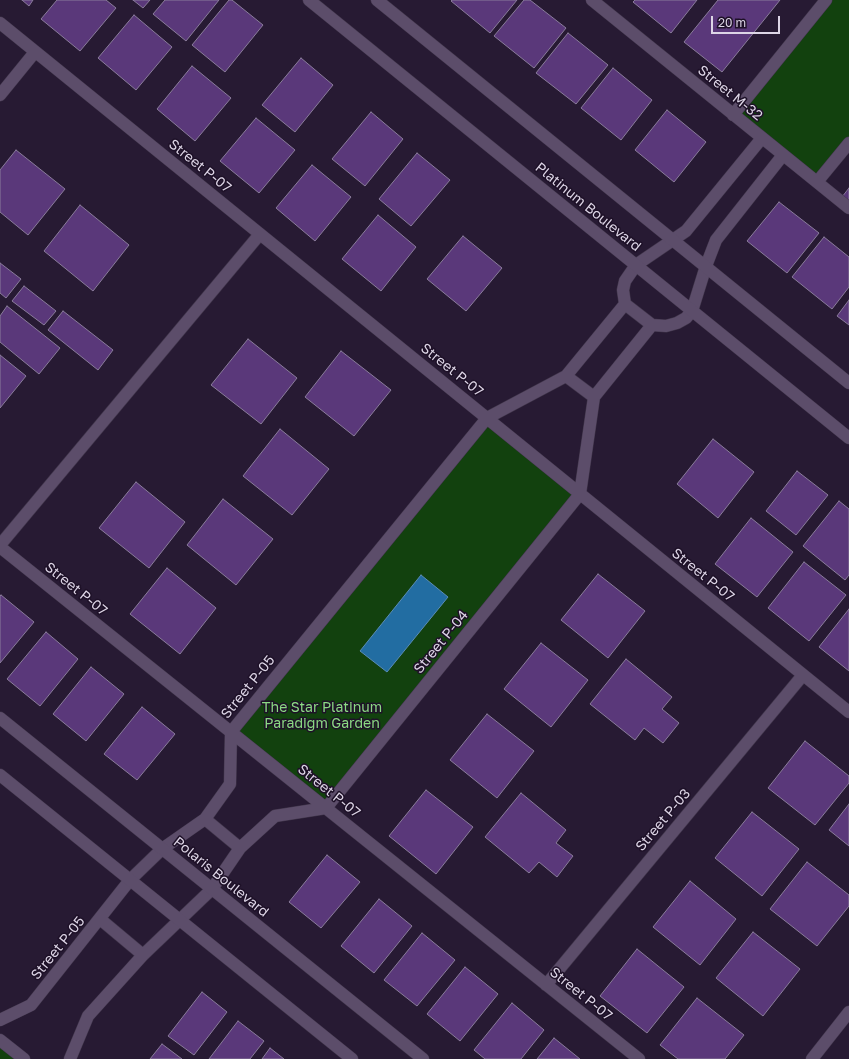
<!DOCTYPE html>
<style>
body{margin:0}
#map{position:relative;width:849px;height:1059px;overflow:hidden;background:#271a33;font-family:"Golos Text",sans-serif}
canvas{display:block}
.scale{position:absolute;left:711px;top:16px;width:69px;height:18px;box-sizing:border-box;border:2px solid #ddd5e6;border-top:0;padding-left:5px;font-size:12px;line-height:14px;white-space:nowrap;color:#ddd5e6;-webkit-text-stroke:3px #1e1128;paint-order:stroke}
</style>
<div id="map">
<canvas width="849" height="1059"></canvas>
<div class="scale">20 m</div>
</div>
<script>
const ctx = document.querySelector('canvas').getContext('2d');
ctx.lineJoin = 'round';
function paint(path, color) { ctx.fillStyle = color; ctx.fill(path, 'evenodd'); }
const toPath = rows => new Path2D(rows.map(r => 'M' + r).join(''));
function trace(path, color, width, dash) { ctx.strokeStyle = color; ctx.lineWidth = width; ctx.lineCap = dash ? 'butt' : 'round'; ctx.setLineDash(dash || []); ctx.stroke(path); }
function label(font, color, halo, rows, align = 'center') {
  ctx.font = font + ' "Golos Text",sans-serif'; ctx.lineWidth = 3; ctx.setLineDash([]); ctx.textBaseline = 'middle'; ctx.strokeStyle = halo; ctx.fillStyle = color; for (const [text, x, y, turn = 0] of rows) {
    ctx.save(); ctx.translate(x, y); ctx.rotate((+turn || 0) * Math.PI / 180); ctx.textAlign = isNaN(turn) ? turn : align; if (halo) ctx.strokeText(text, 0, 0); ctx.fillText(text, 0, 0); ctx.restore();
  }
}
const green = toPath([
 [826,0,849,0,849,143,817,182,733,115],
 [487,418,580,494,326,808,231,732],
 [0,1040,24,1059,0,1059]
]);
const water = toPath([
 [421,575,448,597,387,672,360,651,421,575]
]);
const building = toPath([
 [22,0,33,0,29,6,22,0],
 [57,0,106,0,116,8,80,51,41,19,57,0],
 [133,0,150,0,143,8,133,0],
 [165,0,219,0,186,41,153,14,165,0],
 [229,0,232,0,263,25,225,72,192,45,229,0],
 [452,0,517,0,490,33,451,1,452,0],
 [524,0,530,0,566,28,534,68,494,36,524,0],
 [635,0,697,0,671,33,633,2,635,0],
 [718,0,780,0,722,72,684,42,718,0],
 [134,15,172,47,136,90,98,58,134,15],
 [568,33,608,65,576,104,536,73,568,33],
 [301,58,333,85,295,132,262,105,301,58],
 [192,66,231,98,195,141,157,109,192,66],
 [613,68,652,100,621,140,581,108,613,68],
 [667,110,706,142,674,182,635,150,667,110],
 [371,112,403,139,365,186,332,159,371,112],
 [256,118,295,150,259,193,220,161,256,118],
 [16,150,65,189,28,235,0,212,0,170,16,150],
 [417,153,450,180,411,226,379,199,417,153],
 [312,165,351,197,315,241,276,208,312,165],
 [849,188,849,202,842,197,849,188],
 [779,202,819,233,787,273,747,241,779,202],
 [80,205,129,245,93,291,44,251,80,205],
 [378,215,416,247,381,291,342,259,378,215],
 [463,236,502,268,466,311,427,279,463,236],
 [824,237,849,257,849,287,832,309,792,277,824,237],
 [0,263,21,279,6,298,0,293,0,263],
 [24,286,56,311,44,325,12,301,24,286],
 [849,300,849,325,837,316,849,300],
 [7,306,60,348,39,374,0,342,0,316,7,306],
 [63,311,113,350,98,370,48,330,63,311],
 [248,339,297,378,261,424,211,385,248,339],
 [341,351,391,390,354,436,305,397,341,351],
 [0,355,26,376,0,408,0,355],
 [280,429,329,469,292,515,243,476,280,429],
 [713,439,754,472,718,518,677,484,713,439],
 [797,471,828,495,796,535,766,511,797,471],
 [136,482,185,522,149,568,99,528,136,482],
 [223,499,273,539,236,585,187,545,223,499],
 [839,501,849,509,849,575,845,580,803,546,839,501],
 [751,518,793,552,757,597,715,564,751,518],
 [804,562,846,595,809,641,768,608,804,562],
 [167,568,216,608,180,654,130,614,167,568],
 [598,574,645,611,608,658,561,620,598,574],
 [1,595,34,622,0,663,0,596,1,595],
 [849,609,849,671,819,647,849,609],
 [46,632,78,659,40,706,7,679,46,632],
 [541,643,588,680,551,727,504,689,541,643],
 [626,659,672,697,662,709,679,723,663,743,644,728,635,740,590,704,626,659],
 [91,667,124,694,86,741,53,714,91,667],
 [142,707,175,734,137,780,104,754,142,707],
 [487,714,534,751,497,798,450,760,487,714],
 [805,741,849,776,849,783,815,825,768,788,805,741],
 [426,790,473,827,436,874,389,836,426,790],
 [521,793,566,830,556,843,573,856,557,877,539,862,529,873,485,837,521,793],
 [849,804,849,846,829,830,849,804],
 [752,812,799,849,762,896,715,858,752,812],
 [327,855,360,882,321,928,289,902,327,855],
 [807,862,849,895,849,906,817,946,770,909,807,862],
 [690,881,736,919,700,965,653,927,690,881],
 [379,899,412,926,374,973,341,946,379,899],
 [753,932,800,969,763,1016,716,978,753,932],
 [422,933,455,960,417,1006,384,980,422,933],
 [637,949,684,987,647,1033,600,996,637,949],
 [465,967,498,994,460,1041,427,1014,465,967],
 [202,992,227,1012,194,1055,168,1036,202,992],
 [697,998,744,1035,725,1059,678,1059,660,1045,697,998],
 [512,1003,544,1030,521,1059,485,1059,474,1050,512,1003],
 [238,1021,264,1041,250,1059,209,1059,238,1021],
 [554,1038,580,1059,537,1059,554,1038],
 [162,1044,182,1059,150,1059,162,1044],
 [270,1048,284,1059,262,1059,270,1048]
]);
const minor = toPath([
 [592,0,849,208],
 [0,23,849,712],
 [0,95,35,52],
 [733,115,826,0],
 [762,138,686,231,636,265,625,281,623,290,625,304,652,325,666,326,677,323,686,318,692,311,706,266,716,240,783,155],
 [817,182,849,143],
 [566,376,594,397],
 [0,545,260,234],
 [0,547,639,1059],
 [205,819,240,848],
 [100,919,143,955],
 [546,985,803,675],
 [0,1020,31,1005,130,880,162,849,205,819,230,784,231,732,487,418,566,376,625,304],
 [0,1040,24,1059],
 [70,1059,88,1016,143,955,212,889,240,848,275,816,326,808,580,494,594,397,652,325],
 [812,1059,849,1012]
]);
const tertiary = toPath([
 [309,0,849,438],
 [377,0,849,383],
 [0,718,423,1059],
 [0,775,352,1059]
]);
const streetNames = [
 ["Street M-32",730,93,39],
 ["Street P-07",200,166,39],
 ["Platinum Boulevard",588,207,39],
 ["Street P-07",452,370,39],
 ["Street P-07",703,575,39],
 ["Street P-07",76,589,39],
 ["Street P-04",441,642,-51],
 ["Street P-05",248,687,-51],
 ["Street P-07",329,791,39],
 ["Street P-03",663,820,-50],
 ["Polaris Boulevard",221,877,39],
 ["Street P-05",58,948,-51],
 ["Street P-07",581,994,39]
];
const parkNames = [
 ["The Star Platinum",322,708],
 ["Paradigm Garden",322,724]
];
paint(green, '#12410e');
paint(water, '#226da2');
trace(water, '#5a8cb6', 1);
paint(building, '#5a387a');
trace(building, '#8a7c9b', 1);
trace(minor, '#41364b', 13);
trace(tertiary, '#41364b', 13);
trace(minor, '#5c4d6a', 12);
trace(tertiary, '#5c4d6a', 12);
label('14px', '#ddd5e6', '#1e1128', streetNames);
label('14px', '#8bd983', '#1e1128', parkNames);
</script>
